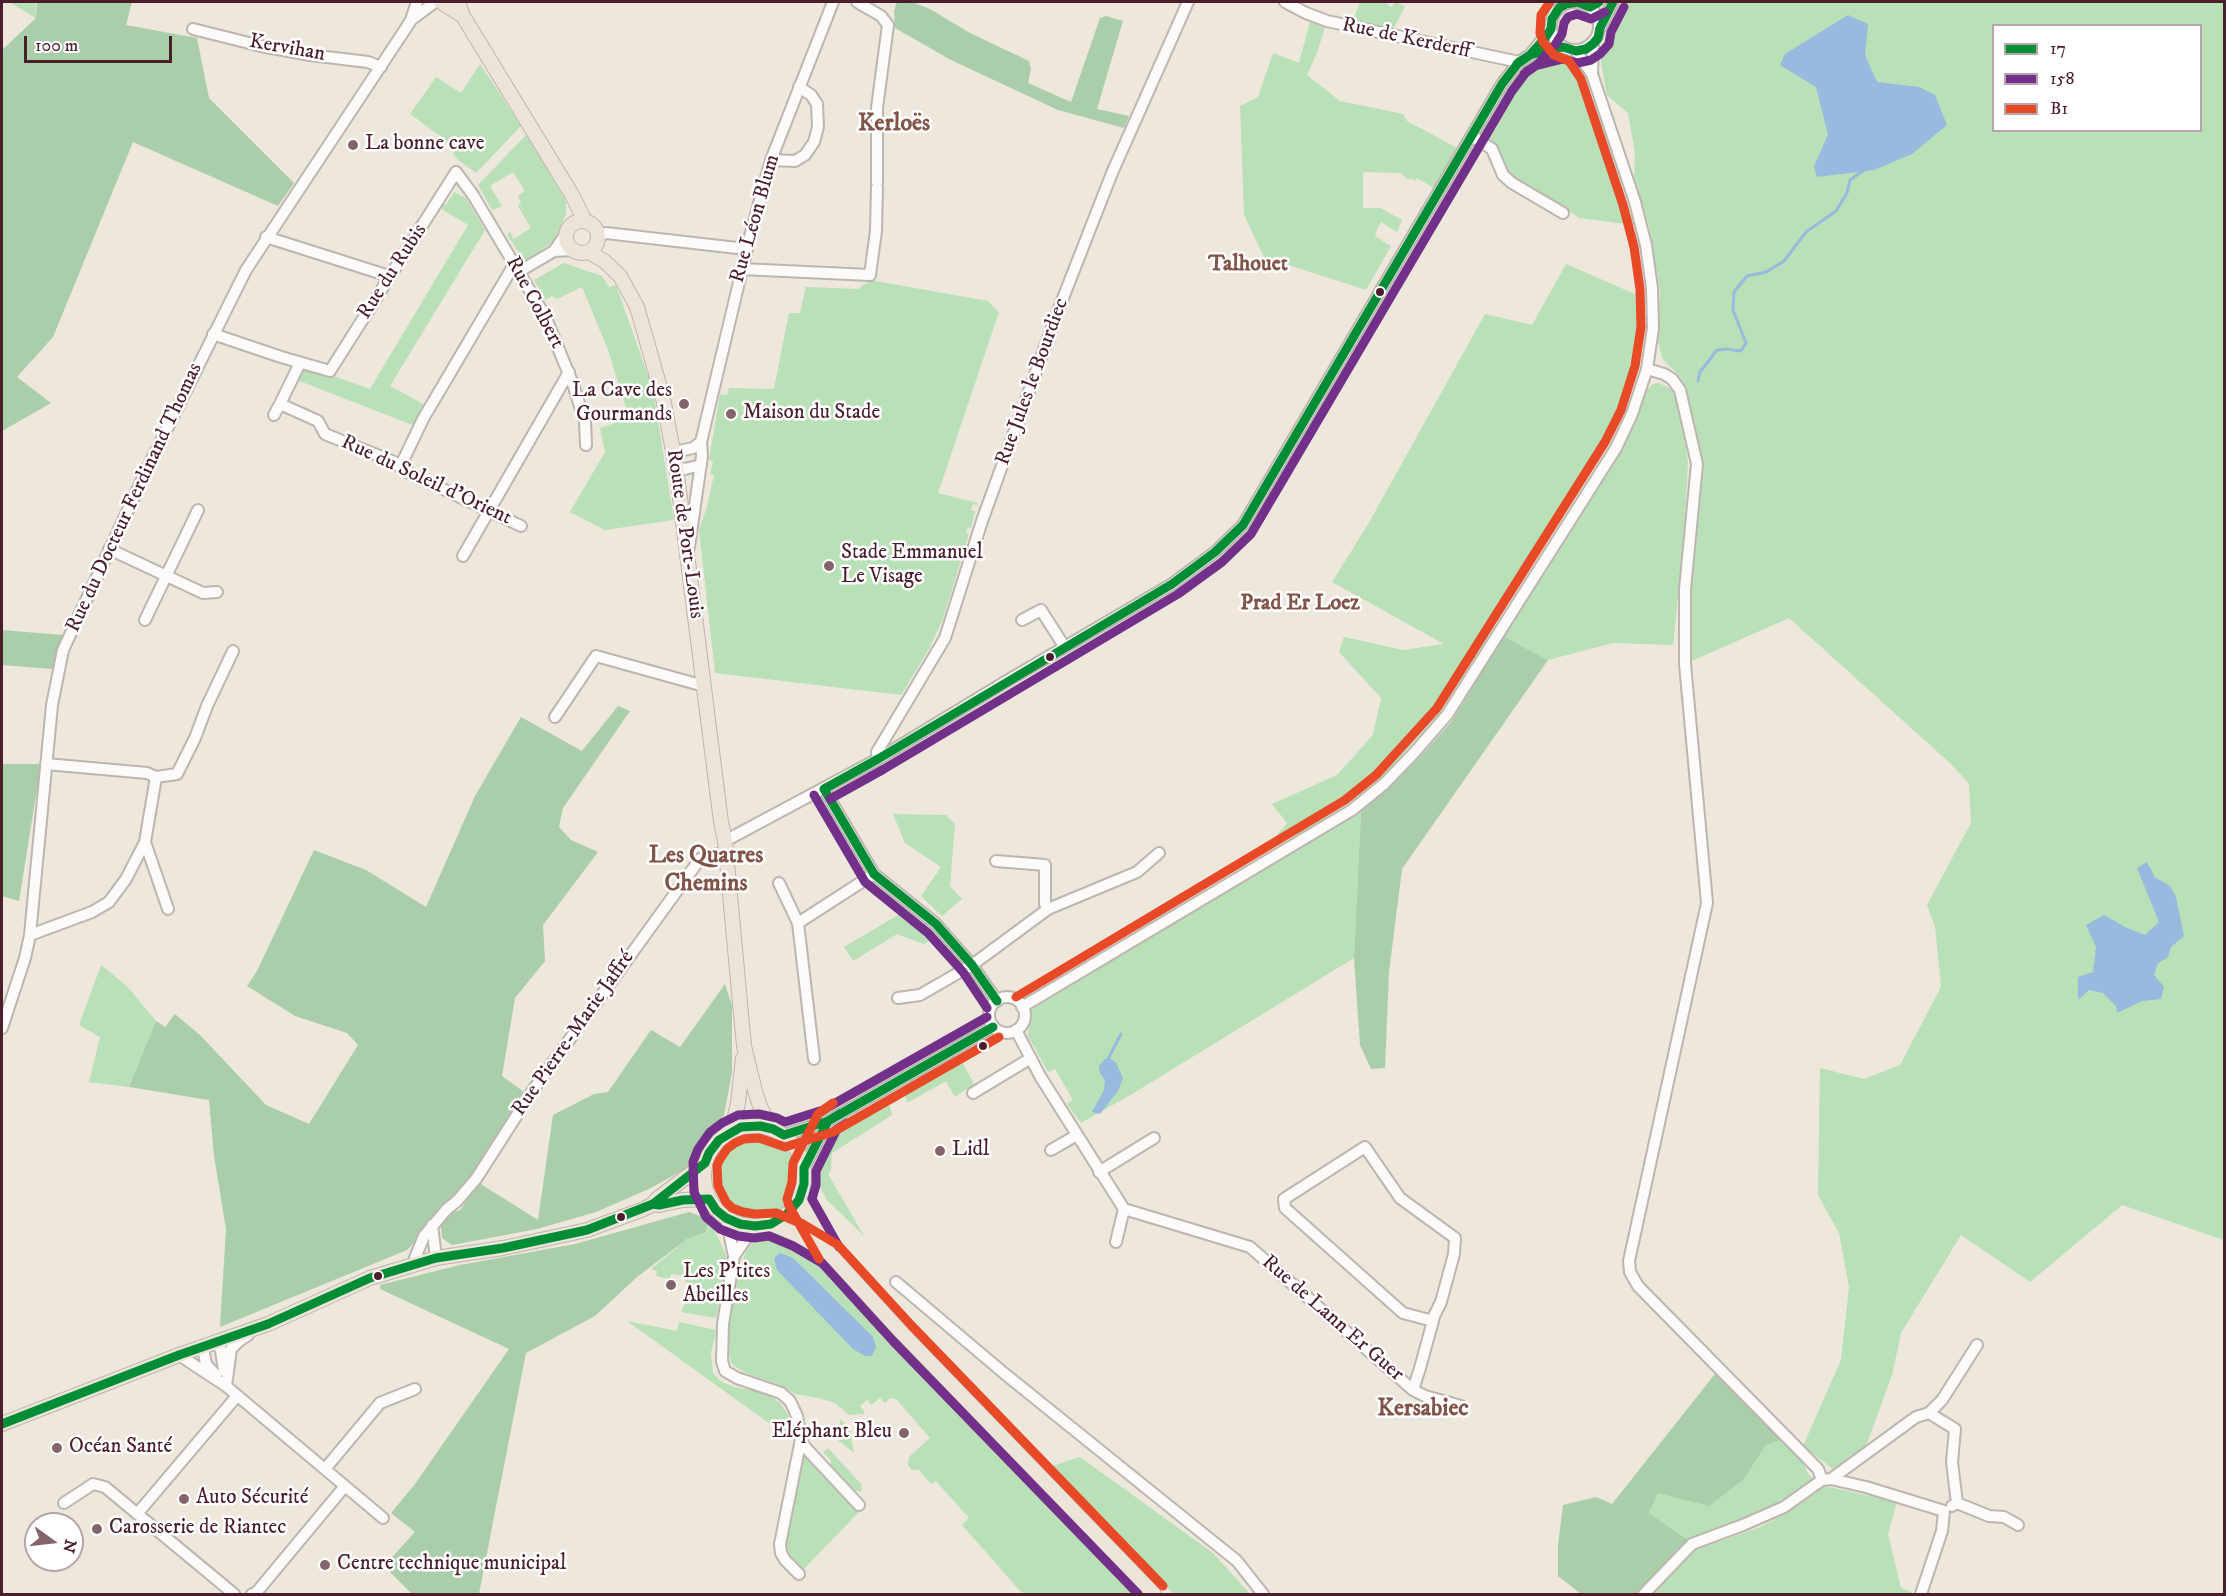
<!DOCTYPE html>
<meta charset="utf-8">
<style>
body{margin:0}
#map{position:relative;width:2226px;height:1596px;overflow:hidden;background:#ede7dc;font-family:"IM FELL DW Pica",serif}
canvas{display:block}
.frame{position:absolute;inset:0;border:3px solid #4a1f2b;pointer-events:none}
.legend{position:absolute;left:1992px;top:24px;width:210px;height:108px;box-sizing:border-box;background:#fff;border:2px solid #b7a5aa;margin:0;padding:8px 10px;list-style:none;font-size:18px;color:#4a1f2b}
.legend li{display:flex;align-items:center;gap:12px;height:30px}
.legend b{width:30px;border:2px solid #b7a5aa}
.north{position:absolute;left:24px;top:1512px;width:60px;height:60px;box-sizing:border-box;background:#fff;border:2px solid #b7a5aa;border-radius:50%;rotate:105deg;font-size:16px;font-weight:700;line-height:24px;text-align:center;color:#4a1f2b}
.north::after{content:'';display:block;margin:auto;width:21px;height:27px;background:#836569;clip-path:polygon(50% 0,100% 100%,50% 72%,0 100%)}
.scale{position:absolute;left:24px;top:36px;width:148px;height:27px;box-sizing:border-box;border:3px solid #4a1f2b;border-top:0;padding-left:8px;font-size:18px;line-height:21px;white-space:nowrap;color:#4a1f2b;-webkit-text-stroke:4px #fff;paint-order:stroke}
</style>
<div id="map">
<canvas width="2226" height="1596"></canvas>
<div class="frame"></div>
<ul class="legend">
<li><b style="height:8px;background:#008d36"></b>17</li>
<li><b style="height:8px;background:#73308a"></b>158</li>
<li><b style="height:8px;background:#e84927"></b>B1</li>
</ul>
<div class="north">N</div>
<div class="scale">100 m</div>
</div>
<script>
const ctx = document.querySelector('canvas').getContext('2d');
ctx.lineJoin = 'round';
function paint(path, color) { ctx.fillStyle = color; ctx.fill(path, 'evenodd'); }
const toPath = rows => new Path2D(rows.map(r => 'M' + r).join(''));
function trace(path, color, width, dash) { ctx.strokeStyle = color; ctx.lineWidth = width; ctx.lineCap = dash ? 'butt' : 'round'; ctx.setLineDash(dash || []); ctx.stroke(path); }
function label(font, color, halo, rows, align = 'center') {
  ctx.font = font + ' "IM FELL DW Pica",serif'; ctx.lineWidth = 5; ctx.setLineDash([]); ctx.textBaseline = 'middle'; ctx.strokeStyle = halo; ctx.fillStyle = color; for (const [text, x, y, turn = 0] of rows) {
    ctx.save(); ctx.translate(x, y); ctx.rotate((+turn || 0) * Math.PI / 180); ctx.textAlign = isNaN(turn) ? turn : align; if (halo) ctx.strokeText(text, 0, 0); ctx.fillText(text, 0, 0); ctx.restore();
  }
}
const green = toPath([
 [9,2,36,2,36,18],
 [1360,2,1388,2,1387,4,1392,7,1395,2,1405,6,1393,30,1356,22,1354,17],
 [1623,2,2224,2,2224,1240,2122,1205,2030,1282,1961,1235,1901,1333,1892,1375,1866,1446,1833,1469,1803,1446,1841,1360,1849,1287,1839,1233,1818,1195,1820,1068,1864,1079,1900,1065,1941,987,1935,926,1927,905,1971,823,1969,784,1951,764,1789,618,1685,664,1697,464,1678,374,1663,360,1657,338,1660,291,1649,226,1634,177,1635,153,1628,113,1607,95,1600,57,1606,34],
 [1994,26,2200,26,2200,130,1994,130],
 [1310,22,1325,28,1316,55,1307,75,1340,101,1403,114,1407,121,1457,148,1435,189,1417,178,1415,181,1410,178,1408,180,1400,173,1363,172,1363,208,1380,208,1402,220,1397,232,1381,222,1377,229,1375,236,1391,246,1366,290,1264,257,1244,215,1240,106,1258,97,1273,53,1299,63],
 [1558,54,1575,62,1581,72,1601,121,1634,225,1579,218,1557,203,1520,184,1507,172,1497,146,1478,134,1516,74,1524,65,1536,58],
 [480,64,521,126,476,173,457,159,443,138,410,114,436,77,461,93],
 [525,136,530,137,566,202,566,214,553,242,528,259,523,259,507,234,510,232,514,239,531,228,518,206,521,202,518,196,525,191,513,172,490,186,502,206,492,210,478,185],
 [454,192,466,198,485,230,390,386,425,405,415,426,297,380,301,370,311,368,370,389,468,225,437,206,440,201,446,205],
 [564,263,602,276,609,287,616,285,653,390,674,520,605,530,570,512,605,452,600,428,620,421,627,411,608,350,582,287,557,299,552,296,545,300,534,280],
 [1566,264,1644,298,1640,342,1634,379,1610,437,1473,661,1438,715,1386,773,1353,800,1301,833,1269,845,1287,823,1272,804,1337,775,1373,735,1381,698,1339,652,1344,637,1403,650,1444,644,1332,582,1367,526,1485,314,1532,325],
 [870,280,988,301,999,312,938,493,978,503,977,505,973,504,971,510,975,511,971,528,968,527,966,533,969,534,943,619,929,649,901,695,715,673,699,530,706,510,714,475,710,474,713,461,709,460,720,394,727,395,729,388,774,389,789,313,800,313,806,287,858,289],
 [1659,383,1670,388,1675,395,1683,426,1688,462,1684,542,1673,645,1613,643,1548,660,1503,636,1635,425,1647,390,1653,384],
 [1361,811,1354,958,1132,1094,1081,1123,1067,1104,1073,1100,1055,1069,1048,1072,1028,1036,1029,1011],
 [893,814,946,815,955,824,950,886,962,899,942,916,921,896,941,867,905,843],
 [905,911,918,920,935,937,924,944,897,934,853,961,844,947],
 [101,965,126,985,156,1021,129,1087,89,1082,100,1037,79,1025],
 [958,1054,974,1084,955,1097,946,1081,907,1103,903,1086],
 [883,1098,890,1107,892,1115,832,1153,831,1170,828,1174,864,1236,827,1200,815,1179,818,1158,826,1141,843,1123],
 '712 1175a43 43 0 1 1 86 0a43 43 0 1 1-86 0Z',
 [708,1219,710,1220,726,1255,727,1267,716,1318,681,1312,685,1303,694,1301,696,1288,692,1287,692,1284,685,1282,686,1276,671,1274,670,1279,656,1276,657,1271,651,1269,687,1239,706,1232],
 [768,1237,805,1250,905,1348,1138,1594,1028,1594,1021,1592,962,1525,969,1518,936,1481,931,1484,919,1470,912,1470,908,1465,909,1457,930,1438,896,1399,890,1398,885,1403,880,1398,871,1405,867,1400,860,1406,864,1411,864,1414,849,1415,835,1403,819,1398,795,1394,778,1384,748,1374,734,1366,731,1362,729,1352,729,1326,740,1266,747,1250,755,1241],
 [627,1321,677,1331,679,1322,716,1330,711,1353,713,1373,722,1382,734,1387,757,1391,770,1396,780,1403,790,1418,793,1431,791,1439],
 [840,1419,850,1429,854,1453,838,1440],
 [1781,1440,1803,1461,1807,1472,1813,1479,1775,1506,1688,1540,1649,1513,1658,1492,1744,1479,1766,1445],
 [828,1448,862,1485,861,1492,853,1490,830,1467,831,1460,823,1452],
 [803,1456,806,1456,859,1512,799,1574,786,1551,784,1541],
 [1080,1457,1213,1553,1250,1594,1174,1594,1052,1466],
 [1825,1486,1897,1502,1888,1534,1901,1588,1912,1592,1912,1594,1651,1594,1695,1550,1760,1527,1795,1508]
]);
const forest = toPath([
 [37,2,132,2,126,25,197,38,209,98,294,183,278,206,133,142,53,337,17,377,51,403,2,431,2,50,36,18],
 [897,2,912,2,930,9,970,33,1029,61,1031,69,1028,83,1071,102,1100,18,1106,16,1123,21,1097,109,1129,116,1124,128,1058,110,951,60,895,28,894,11],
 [2,630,63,635,52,669,2,665],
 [1503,636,1548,660,1402,869,1389,972,1385,1068,1371,1069,1360,1045,1354,958,1361,811,1391,786,1420,757,1452,721],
 [618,706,630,711,563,808,559,827,571,840,598,852,543,925,545,961,515,998,502,1076,524,1092,510,1127,476,1179,407,1250,220,1327,226,1229,214,1156,209,1100,129,1087,156,1021,165,1027,175,1014,200,1035,266,1105,309,1124,358,1045,347,1033,295,1016,247,986,257,971,314,850,366,870,426,907,475,796,521,717,582,751],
 [2,764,41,764,19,901,2,896],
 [725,984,732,1005,732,1072,724,1115,685,1169,651,1188,596,1212,537,1229,452,1245,442,1238,441,1226,445,1216,460,1210,479,1183,538,1220,553,1115,594,1094,608,1092,651,1030,680,1047],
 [689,1212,708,1219,706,1232,687,1239,637,1277,595,1316,526,1353,479,1594,412,1594,384,1566,415,1532,391,1513,415,1484,509,1349,380,1289,380,1285,460,1265,575,1244],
 [1715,1374,1781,1440,1766,1445,1744,1479,1709,1506,1658,1493,1649,1513,1688,1540,1637,1594,1581,1594,1558,1576,1558,1545,1563,1505,1596,1497,1612,1504]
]);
const water = toPath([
 [1848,15,1868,24,1865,55,1877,82,1919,87,1935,95,1947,125,1912,154,1874,170,1817,177,1814,166,1828,135,1816,87,1780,65,1785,54],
 [2147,862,2155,877,2170,886,2176,897,2184,936,2171,947,2168,957,2158,963,2154,975,2164,987,2161,999,2142,1001,2117,1013,2116,1006,2103,993,2089,990,2078,1000,2078,977,2093,972,2096,947,2086,925,2104,915,2125,927,2145,935,2159,922,2137,868],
 [1110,1058,1116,1063,1123,1078,1118,1091,1100,1114,1092,1112,1104,1090,1105,1080,1100,1073,1099,1066,1105,1059],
 [780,1253,793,1258,873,1337,876,1347,872,1356,865,1356,853,1349,777,1270,774,1258]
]);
const stream = toPath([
 [1698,381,1700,372,1717,350,1727,349,1741,351,1746,343,1733,310,1734,292,1747,276,1766,272,1784,261,1806,232,1836,211,1847,193,1850,180,1864,170],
 [1107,1061,1121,1034]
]);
const minor = toPath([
 '1551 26a24 24 0 1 1 48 0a24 24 0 1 1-48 0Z',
 [857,2,881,16,888,25,877,108,877,182],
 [1285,2,1306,13,1327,21,1519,62,1530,55,1563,47],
 [411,20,435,2],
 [1600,28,1613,2],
 [193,29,261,46,310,55,368,62,381,67],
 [1576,51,1592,74],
 [1530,55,1551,29],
 [1472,136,1492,149,1503,175,1512,183,1563,213],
 [771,160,795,161,805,155,814,142,818,127,817,104,811,95,799,87],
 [599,236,606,233,746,249],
 [266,237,389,276],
 [554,251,572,250],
 [741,269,870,275,876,231,877,187],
 [520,271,554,251,565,235],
 [213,334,281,357,330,371,456,172,473,195,545,316,573,384,585,422,586,445],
 [300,363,280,404,318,421,325,434,394,462,407,472,521,526],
 [274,415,280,404],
 [674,452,693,448,701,442],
 [400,467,423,419,515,263],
 [676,467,685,469,701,465],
 [689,547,702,456,701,442,750,236,771,160,833,2],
 [109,549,203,593,217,592],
 [463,556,569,372],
 [145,620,198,510],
 [1022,620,1041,610,1064,646],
 [555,717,596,656,704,686],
 [878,759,877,752,945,638,982,521,1058,311,1112,173,1188,2],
 [46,764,147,773,156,777],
 [824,789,874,874,936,924,972,965,997,1001],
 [725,841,878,759,1005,682,1172,584,1215,552,1243,525,1502,84,1519,62],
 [145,842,168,909],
 [996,861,1045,865,1045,904,1048,909],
 [779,883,798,923],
 [30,935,92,912,109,902,126,879,145,842,156,777,177,774,195,738,207,706,233,651],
 '989 1015a18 18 0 1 1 36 0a18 18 0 1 1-36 0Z',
 [898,998,920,995,972,965,1048,909,1137,872,1159,853],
 [1022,1007,1352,810,1384,784,1414,753,1447,715,1616,448,1632,414,1647,369,1653,328,1652,288,1646,245,1635,202,1592,74,1593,44],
 [2,1028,25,958,30,935,52,705,63,650,148,467,246,270,406,28,411,20,417,2],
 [1016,1030,1040,1076,1124,1209,1250,1247,1413,1390,1425,1396,1461,1406],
 [814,1059,798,923,874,874],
 [973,1093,1031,1058],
 [784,1135,828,1121,993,1027],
 [1051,1150,1077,1135],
 [804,1168,828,1121],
 [1099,1172,1154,1138],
 [726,1218,734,1256,723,1324,722,1361,725,1371,737,1378,781,1393,790,1401,797,1416,801,1439,780,1544,781,1553,785,1560,799,1574],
 [432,1225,436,1258],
 [1116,1242,1124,1209],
 [734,1256,755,1226],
 [415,1264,415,1258,424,1236,447,1209,457,1201,476,1179,533,1090,700,859,722,853],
 [896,1282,1005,1374,1237,1561,1263,1594],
 [216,1343,221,1350,224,1371],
 [203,1348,206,1364,216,1375],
 [179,1355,226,1386,383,1518],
 [226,1386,231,1349,239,1341,248,1335],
 [1413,1390,1420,1368,1433,1321,1434,1316,1441,1302,1454,1254,1455,1238,1400,1198,1365,1147,1284,1199,1285,1208,1403,1313,1433,1321],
 [1929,1413,1955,1429,1952,1462,1957,1503],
 [801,1439,804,1446,859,1505],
 [325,1469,380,1403,415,1389],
 [1831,1479,1916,1417,1929,1413,1942,1400,1977,1345],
 [1822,1480,1831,1479,1866,1487,1944,1511,1942,1531,1921,1594],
 [64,1503,93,1484,105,1487,234,1594],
 [1952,1506,1957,1503,1989,1516,2004,1517,2018,1525],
 [137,1514,237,1396],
 [252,1594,256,1593,345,1486],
 [1644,1594,1692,1544,1743,1525,1784,1507,1822,1480,1818,1469,1638,1286,1630,1272,1629,1261,1707,903,1685,664,1685,589,1697,464,1680,390,1672,379,1664,374,1647,369]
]);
const major = toPath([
 [441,2,463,16],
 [458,2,463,16,572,195,585,221],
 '566 237a16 16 0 1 1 32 0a16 16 0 1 1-32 0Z',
 [589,252,604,261,620,276,637,307,663,398,676,467,721,822,725,841,744,1046,755,1091,761,1109,773,1129],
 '704 1176a50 50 0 1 1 100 0a50 50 0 1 1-100 0Z',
 [729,1133,733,1125,738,1103,743,1058],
 [799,1200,830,1254,902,1333,1154,1594],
 [653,1204,659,1205,683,1200,709,1199],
 [771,1224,798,1235,828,1253],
 [2,1424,179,1355,268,1324,370,1278,436,1258,503,1248,587,1230,644,1209,653,1204,657,1199,705,1163]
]);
const bus1 = toPath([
 [1517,64,1530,55,1545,38,1551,29,1552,19,1559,8,1566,4,1578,2,1590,7,1599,2],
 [824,789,878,759,1172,584,1215,552,1243,525,1502,84,1519,62,1530,55,1563,47,1576,51,1586,49,1593,44,1598,38,1600,28,1613,2],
 [824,789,874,874,936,924,972,965,997,1001],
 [653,1204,705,1163,709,1153,719,1140,741,1127,760,1126,773,1129,784,1135,828,1121,841,1113],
 [2,1424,179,1355,268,1324,370,1278,436,1258,503,1248,587,1230,653,1204,659,1205,683,1200,709,1199,716,1210,726,1218,740,1224,755,1226,771,1224,787,1214,799,1200,804,1184,804,1168,828,1121,993,1027]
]);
const bus2 = toPath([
 [1524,74,1538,64,1555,45,1562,34,1564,23,1568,17,1577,14,1591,19,1605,12],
 [814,795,865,882,928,933,963,972,987,1008],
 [830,799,884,769,1178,594,1222,562,1251,534,1512,91,1527,71,1535,66,1563,59,1578,63,1591,60,1600,54,1609,44,1611,32,1624,7],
 [987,1017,823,1110,785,1122,777,1118,759,1114,738,1115,722,1123,710,1132,698,1149,693,1162,694,1192,706,1217,720,1229,738,1236,754,1238,769,1236,793,1246,822,1263,893,1341,1138,1594],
 [839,1247,812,1199,816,1185,816,1171,837,1129,847,1123]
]);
const bus3 = toPath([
 [1016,997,1345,800,1376,775,1437,708,1605,442,1621,410,1635,366,1641,327,1640,289,1634,247,1623,205,1581,79,1569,61,1554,55,1543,42,1540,33,1541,15,1550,2],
 [999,1037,833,1132,785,1147,759,1138,744,1139,735,1143,727,1149,720,1159,717,1165,718,1186,726,1202,732,1208,743,1212,755,1214,776,1213,803,1224,838,1245,911,1325,1163,1586],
 [819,1259,789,1206,787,1199,792,1182,793,1163,818,1114,833,1103]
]);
const markers = [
 [353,145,6,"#836569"],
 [1380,292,5,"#4a1f2b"],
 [684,404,6,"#836569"],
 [731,414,6,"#836569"],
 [829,566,6,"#836569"],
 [1050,657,5,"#4a1f2b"],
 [983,1046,5,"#4a1f2b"],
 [940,1151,6,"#836569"],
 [621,1217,5,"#4a1f2b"],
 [378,1276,5,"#4a1f2b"],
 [671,1285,6,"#836569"],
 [904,1433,6,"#836569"],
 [57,1448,6,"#836569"],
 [184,1499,6,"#836569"],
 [97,1529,6,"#836569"],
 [325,1565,6,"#836569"]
];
const streetNames = [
 ["Rue de Kerderff",1406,39,12],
 ["Kervihan",287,49,10],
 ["Rue Léon Blum",756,219,-74],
 ["Rue du Rubis",393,272,-57],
 ["Rue Colbert",534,303,62],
 ["Rue Jules le Bourdiec",1033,382,-70],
 ["Rue du Soleil d'Orient",426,481,25],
 ["Rue du Docteur Ferdinand Thomas",135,498,-65],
 ["Route de Port-Louis",684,534,82],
 ["Rue Pierre-Marie Jaffré",574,1034,-55],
 ["Rue de Lann Er Guer",1332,1319,41]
];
const poiNames = [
 ["La bonne cave",365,145],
 ["La Cave des",672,392,"right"],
 ["Gourmands",672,416,"right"],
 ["Maison du Stade",743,414],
 ["Stade Emmanuel",841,554],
 ["Le Visage",841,578],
 ["Lidl",952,1151],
 ["Les P'tites",683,1273],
 ["Abeilles",683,1297],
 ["Eléphant Bleu",892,1433,"right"],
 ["Océan Santé",69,1448],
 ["Auto Sécurité",196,1499],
 ["Carosserie de Riantec",109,1529],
 ["Centre technique municipal",337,1565]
];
const neighbourhoodNames = [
 ["Talhouet",1248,265],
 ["Prad Er Loez",1300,604]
];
const quarterNames = [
 ["Kerloës",894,125],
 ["Les Quatres",706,857],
 ["Chemins",706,885],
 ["Kersabiec",1423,1410]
];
paint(green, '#b9e0b6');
paint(forest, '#aacea9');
paint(water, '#97bade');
trace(stream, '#97bade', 3);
trace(minor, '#bdb5af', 14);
trace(major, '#bdb5af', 16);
trace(minor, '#fcfbfa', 10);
trace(major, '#ece4d9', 14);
trace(bus1, '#008d36', 9);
trace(bus2, '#73308a', 9);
trace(bus3, '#e84927', 9);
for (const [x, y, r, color] of markers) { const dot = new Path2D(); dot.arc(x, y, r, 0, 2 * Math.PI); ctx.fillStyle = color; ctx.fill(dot); trace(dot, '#fff', 2); }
label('21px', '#4a1f2b', '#fff', streetNames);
label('21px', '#4a1f2b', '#fff', poiNames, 'left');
label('bold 22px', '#815449', '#fff', neighbourhoodNames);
label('bold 24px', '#815449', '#fff', quarterNames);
</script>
